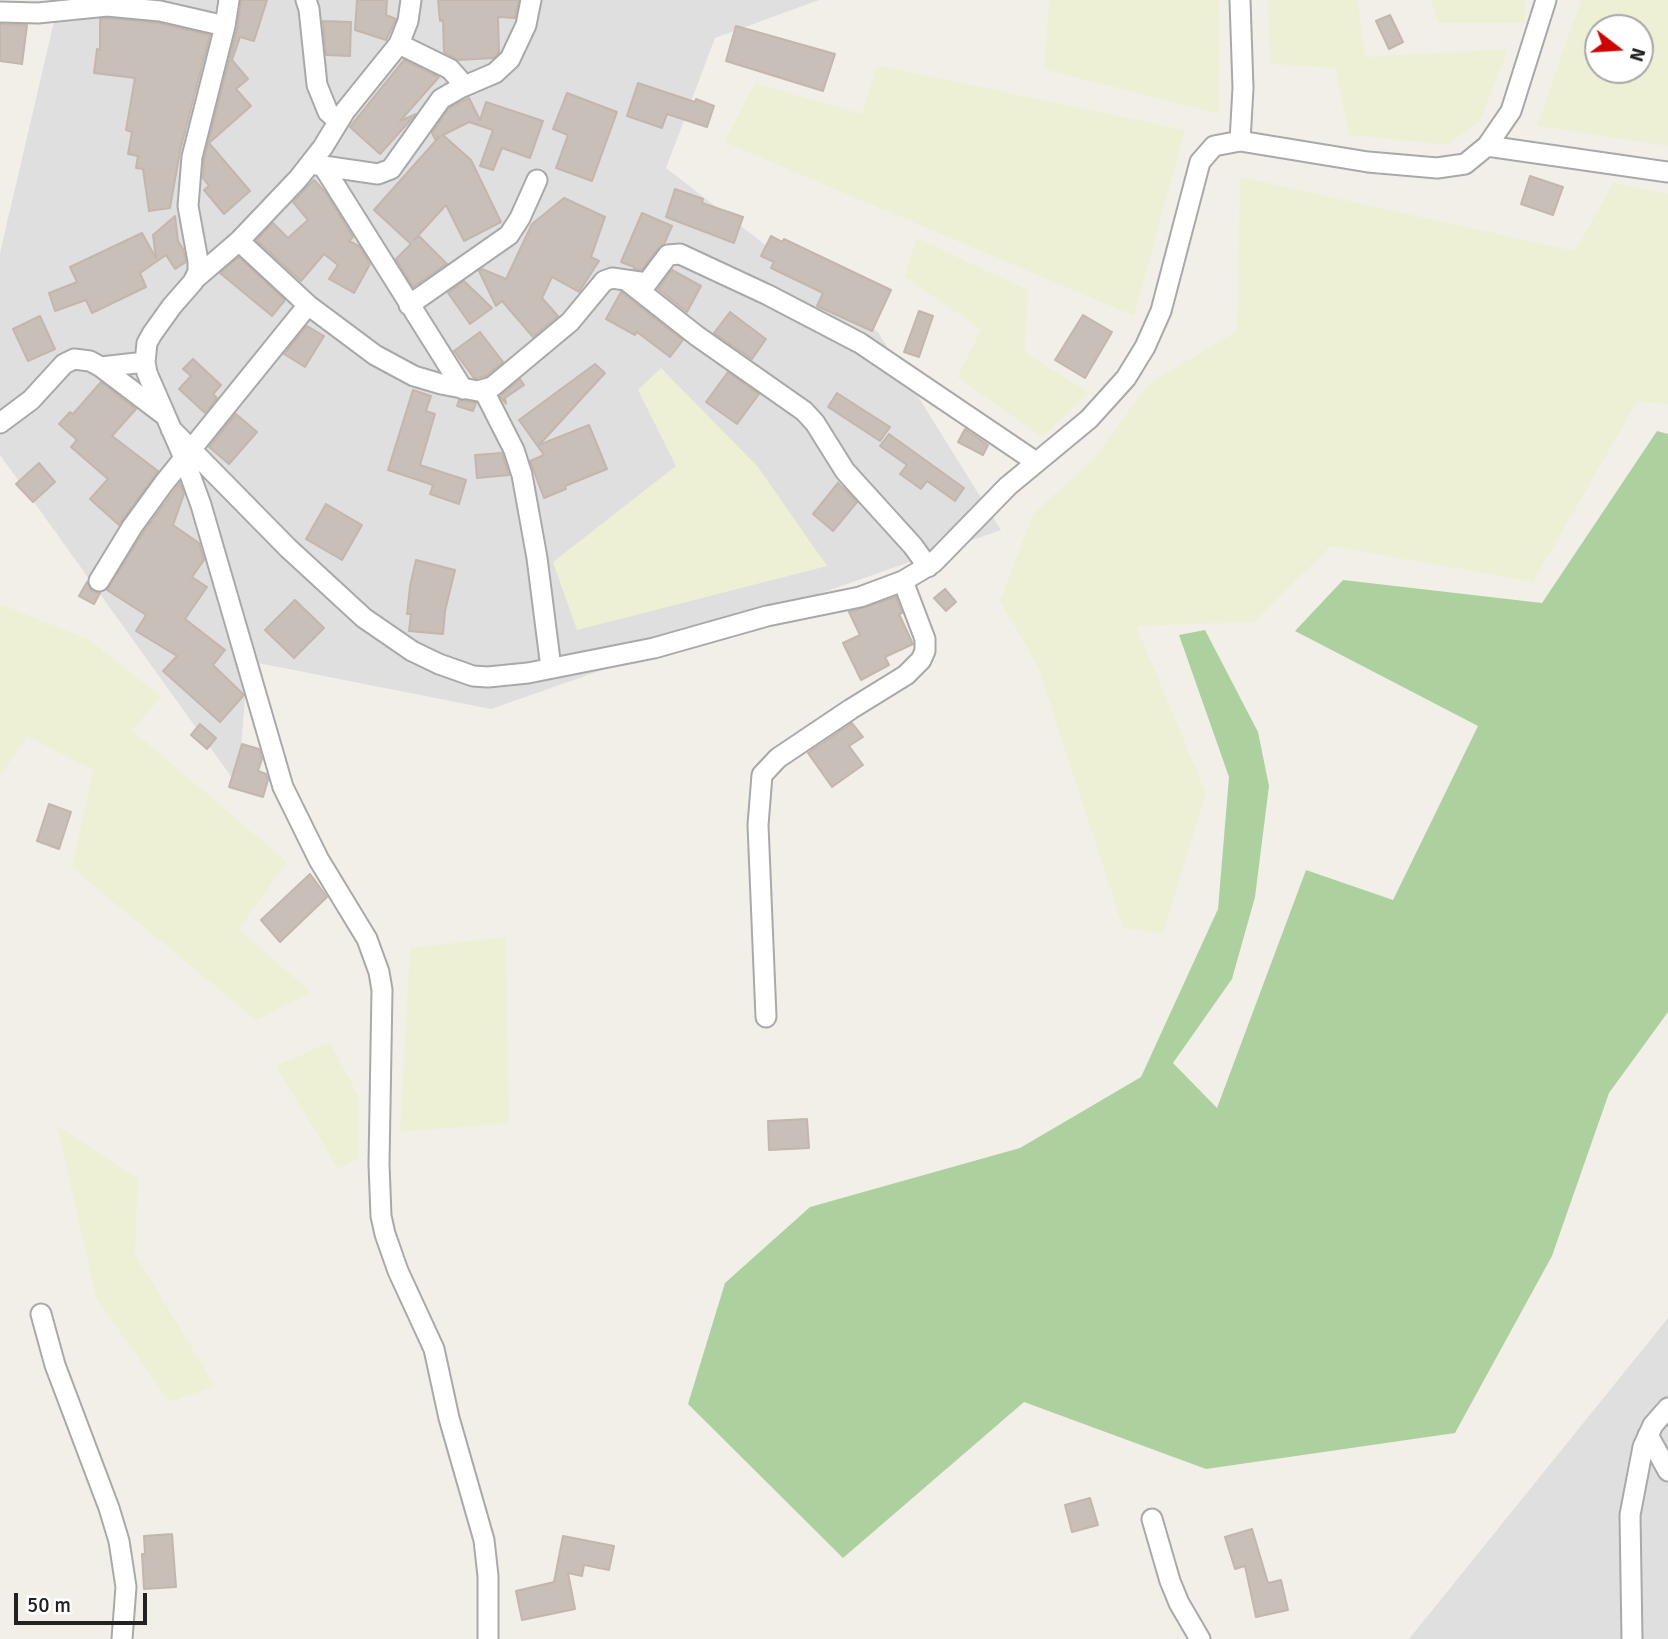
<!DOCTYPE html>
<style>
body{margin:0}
#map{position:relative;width:1668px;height:1639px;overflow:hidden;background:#f2efe9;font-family:Signika,sans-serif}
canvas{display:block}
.north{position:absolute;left:1584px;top:14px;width:70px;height:70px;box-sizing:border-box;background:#fff;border:2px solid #a7a7a7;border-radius:50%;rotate:107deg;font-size:19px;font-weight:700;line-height:28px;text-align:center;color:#222}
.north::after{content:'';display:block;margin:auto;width:24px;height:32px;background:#d40000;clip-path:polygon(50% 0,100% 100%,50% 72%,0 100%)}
.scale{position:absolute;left:14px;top:1593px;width:133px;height:32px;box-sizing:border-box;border:4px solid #222;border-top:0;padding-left:9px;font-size:21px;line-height:24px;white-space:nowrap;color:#222;-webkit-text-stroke:5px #fff;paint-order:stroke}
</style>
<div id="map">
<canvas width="1668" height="1639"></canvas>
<div class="north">N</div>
<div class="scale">50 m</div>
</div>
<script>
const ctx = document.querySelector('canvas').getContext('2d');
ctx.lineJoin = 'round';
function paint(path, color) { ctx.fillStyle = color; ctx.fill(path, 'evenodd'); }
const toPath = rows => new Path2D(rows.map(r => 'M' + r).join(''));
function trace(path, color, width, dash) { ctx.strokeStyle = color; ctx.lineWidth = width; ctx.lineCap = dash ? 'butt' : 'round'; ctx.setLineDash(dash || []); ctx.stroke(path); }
const residential = toPath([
 [59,0,819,0,715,38,666,168,878,332,1001,530,491,709,248,661,238,786,0,455,0,253],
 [1668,1318,1668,1639,1409,1639]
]);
const farmland = toPath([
 [1049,0,1219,0,1219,114,1044,69],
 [1268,0,1358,0,1365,57,1508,49,1480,121,1447,145,1349,135,1335,68,1270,64],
 [1431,0,1525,0,1525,23,1438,23],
 [1581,0,1668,0,1668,146,1537,126],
 [1598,28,1640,28,1640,70,1598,70],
 [877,65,1185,130,1134,316,724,142,755,83,862,114],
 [1240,177,1575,251,1613,183,1668,194,1668,404,1637,402,1533,582,1331,546,1254,622,1136,626,1206,793,1163,933,1123,928,1038,667,1000,601,1033,514,1096,456,1148,384,1237,331],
 [917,238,1028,290,1025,352,1089,393,1042,437,957,377,981,329,904,277],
 [661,368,758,467,827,566,577,630,553,562,676,466,638,390],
 [0,604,90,640,161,697,132,730,287,862,239,929,311,992,256,1020,72,868,93,770,27,736,0,777],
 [506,937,509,1123,400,1132,410,948],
 [330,1042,358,1096,359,1158,338,1169,276,1066],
 [57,1125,138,1179,135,1254,215,1386,169,1402,96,1298]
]);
const forest = toPath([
 [1657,431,1668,434,1668,1012,1609,1093,1552,1256,1455,1433,1206,1469,1024,1402,843,1558,688,1404,725,1283,810,1207,1020,1148,1141,1077,1218,909,1229,777,1179,635,1205,630,1258,732,1269,786,1255,897,1232,979,1173,1063,1217,1108,1306,870,1393,900,1478,726,1295,631,1343,580,1542,603]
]);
const building = toPath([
 [241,0,267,0,254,41,240,37,232,60,248,79,236,89,251,106,209,143,250,191,224,214,204,190,209,186,203,178,204,159,237,29,241,0],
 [357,0,387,0,386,15,396,19,386,40,355,30,357,0],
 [438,0,519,0,515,18,498,17,499,52,494,58,458,60,444,52,443,20,440,21,438,0],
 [1390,15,1403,42,1389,49,1376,21,1390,15],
 [107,18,158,23,210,35,180,151,170,208,149,211,143,169,136,168,138,156,128,154,132,132,126,130,135,78,94,73,97,49,100,50,100,19,107,18],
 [323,21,351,22,350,56,326,55,323,21],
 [0,24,27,25,22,64,0,61,0,24],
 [736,26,835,54,823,91,726,61,736,26],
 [404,60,439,77,400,121,416,114,380,154,350,127,404,60],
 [638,83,695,102,696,99,714,106,707,127,667,114,662,128,627,116,638,83],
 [567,93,617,112,592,181,556,168,568,135,553,129,567,93],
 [469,98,480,120,486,102,543,121,530,158,502,148,493,170,480,166,493,130,469,122,443,135,471,160,501,222,464,241,446,205,414,240,419,236,447,264,413,287,396,259,411,244,374,210,440,136,435,139,432,133,449,108,469,98],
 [1530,176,1563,187,1553,215,1521,204,1530,176],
 [314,180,326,193,353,237,349,241,359,246,370,264,354,293,329,279,338,265,324,254,301,281,256,240,273,223,288,238,308,220,293,202,314,180],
 [675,189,703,199,702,203,743,217,734,243,666,217,675,189],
 [564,198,605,217,591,257,599,261,579,292,552,277,542,298,558,316,533,337,502,301,496,306,479,271,482,269,506,279,532,224,564,198],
 [642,213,672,226,664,244,658,248,642,270,634,269,634,267,621,262,642,213],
 [175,216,178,241,183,249,186,262,175,269,166,255,140,273,146,287,92,313,86,300,55,311,49,293,77,282,70,267,142,233,156,258,153,235,175,216],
 [771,236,782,242,784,239,891,290,872,331,817,306,823,293,771,268,774,262,761,256,771,236],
 [239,257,285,300,272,316,220,273,239,257],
 [672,270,701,286,687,312,658,289,672,270],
 [464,281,492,308,470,324,448,293,464,281],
 [621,292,683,340,670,357,637,332,635,335,606,319,621,292],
 [919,311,933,316,919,357,904,352,919,311],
 [730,312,766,339,752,359,714,333,730,312],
 [1083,315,1112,332,1085,378,1055,360,1083,315],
 [40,316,55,349,28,361,13,329,40,316],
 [307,326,324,336,305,367,284,354,307,326],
 [480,332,503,362,486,376,477,378,474,378,454,351,480,332],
 [193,359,221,385,213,394,217,398,205,413,179,389,191,376,183,369,193,359],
 [595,364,605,373,539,445,589,425,607,469,565,486,566,489,544,498,530,461,544,455,519,420,595,364],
 [728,372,759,394,737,424,706,402,728,372],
 [520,379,524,385,505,398,506,404,500,396,520,379],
 [101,382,136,409,112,436,158,471,119,525,90,499,108,479,71,447,77,440,59,424,70,412,73,414,101,382],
 [413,390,431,396,426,411,435,414,420,465,466,480,459,504,430,494,433,485,388,470,413,390],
 [837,393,890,427,880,441,828,407,837,393],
 [459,400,476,403,473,411,457,406,459,400],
 [236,414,257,432,229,464,209,447,236,414],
 [965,429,988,445,983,455,958,442,965,429],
 [889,434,964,488,955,501,927,481,921,489,900,474,907,465,880,446,889,434],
 [502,453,509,475,477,478,475,455,502,453],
 [39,463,55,482,33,502,16,484,39,463],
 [180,483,184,494,173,525,199,543,204,560,192,577,207,587,185,619,225,650,213,665,244,695,220,722,163,671,177,656,136,631,146,615,107,590,142,534,180,483],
 [838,483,857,502,833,531,813,514,838,483],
 [326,504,362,525,342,560,306,539,326,504],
 [416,560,455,570,445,611,443,634,409,631,411,614,407,614,410,586,416,560],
 [87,582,92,591,100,593,94,604,79,596,87,582],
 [945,589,956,602,946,611,934,598,945,589],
 [896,597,902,613,899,614,913,644,885,657,889,665,861,680,843,643,860,635,849,612,896,597],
 [295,600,324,628,294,658,265,630,295,600],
 [852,723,863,737,849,746,863,765,832,787,808,753,852,723],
 [200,724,216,738,207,749,191,735,200,724],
 [242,744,259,749,262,759,258,771,266,774,268,780,263,797,229,787,242,744],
 [49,804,71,812,59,849,37,841,49,804],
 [310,874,327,897,280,942,261,920,310,874],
 [807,1119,809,1148,769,1150,768,1121,807,1119],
 [1090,1498,1098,1525,1072,1532,1065,1505,1090,1498],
 [1252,1529,1268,1583,1281,1580,1288,1610,1256,1617,1245,1566,1235,1569,1225,1537,1252,1529],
 [172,1534,176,1587,144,1589,142,1554,145,1554,144,1536,172,1534],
 [563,1536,614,1546,609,1570,584,1565,582,1576,568,1573,575,1609,522,1620,516,1591,554,1582,563,1536]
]);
const street = toPath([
 [229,0,225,26,192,157,188,206,198,261,198,272,193,282,172,306,152,334,147,343,145,362,147,373,184,458,201,505,283,787,319,860,367,939,379,972,382,990,379,1164,381,1216,385,1234,398,1271,434,1349,449,1418,484,1540,488,1576,488,1639],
 [306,0,309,9,317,85,328,112,338,121],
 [0,12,38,13,107,6,160,11,225,26],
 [399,44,450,69,465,86],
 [1240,141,1243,88,1240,0],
 [1487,146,1668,172],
 [310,164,378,174,391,169,441,99,460,88,495,73,510,59,526,25,531,0],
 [323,166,463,389],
 [239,241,308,305,375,355,414,376,441,384,478,391,492,387,570,322,604,281,612,278,647,283,668,255,680,254,768,295,860,343,1036,462],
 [196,278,239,241,298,179,323,147,345,111,399,44,408,21,411,0],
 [627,281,697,336,804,411,815,423,845,471,913,546,928,567],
 [409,305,509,235,520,218,537,180],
 [101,367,145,362],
 [484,391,514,450,522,475,537,558,551,668],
 [0,423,31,400,64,364,74,359,90,361,101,367,163,414],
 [171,429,288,548,364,618,412,651,439,664,473,676,488,677,528,673,654,648,767,616,860,597,903,581,933,563,1008,486,1089,419,1126,378,1145,347,1161,311,1200,162,1214,146,1240,141,1368,162,1437,168,1465,164,1487,146,1511,111,1546,0],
 [99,581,132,527,164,483,308,305],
 [766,1017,758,825,762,775,778,758,851,709,906,675,921,660,925,651,925,639,903,581],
 [41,1314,55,1365,109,1508,119,1541,126,1587,122,1639],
 [1648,1435,1668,1471],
 [1152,1519,1170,1581,1179,1603,1200,1639],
 [1632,1639,1630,1515,1643,1447,1653,1425,1668,1408]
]);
paint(residential, '#e0dfdf');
paint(farmland, '#eef0d5');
paint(forest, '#add19e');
paint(building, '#c7bfb8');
trace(building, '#c4b6ab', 2);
trace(street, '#a9a9a9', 23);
trace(street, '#fff', 19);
</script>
